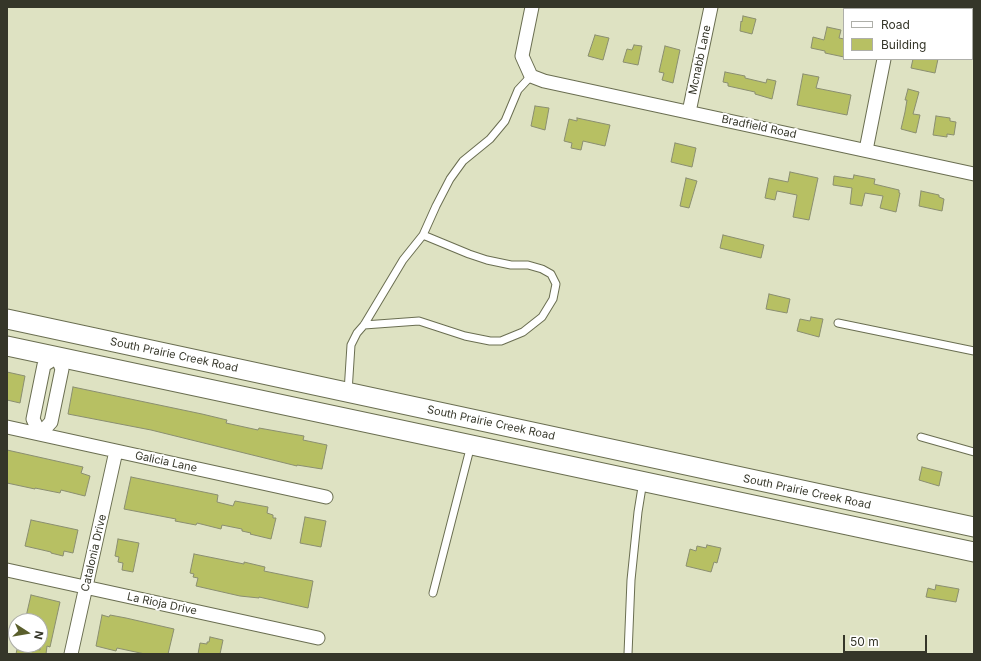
<!DOCTYPE html>
<style>
body{margin:0}
#map{position:relative;width:981px;height:661px;overflow:hidden;background:#dee2c2;font-family:Inter,sans-serif}
canvas{display:block}
.frame{position:absolute;inset:0;border:8px solid #353629;pointer-events:none}
.legend{position:absolute;left:843px;top:8px;width:130px;height:52px;box-sizing:border-box;background:#fff;border:1px solid #aeafa9;margin:0;padding:5px 7px;list-style:none;font-size:12px;color:#353629}
.legend li{display:flex;align-items:center;gap:8px;height:20px}
.legend b{width:20px;border:1px solid #aeafa9}
.north{position:absolute;left:8px;top:613px;width:40px;height:40px;box-sizing:border-box;background:#fff;border:1px solid #aeafa9;border-radius:50%;rotate:102deg;font-size:11px;font-weight:700;line-height:16px;text-align:center;color:#353629}
.north::after{content:'';display:block;margin:auto;width:14px;height:18px;background:#5a5f2c;clip-path:polygon(50% 0,100% 100%,50% 72%,0 100%)}
.scale{position:absolute;left:843px;top:635px;width:84px;height:18px;box-sizing:border-box;border:2px solid #353629;border-top:0;padding-left:5px;font-size:12px;line-height:14px;white-space:nowrap;color:#353629;-webkit-text-stroke:3px #fff;paint-order:stroke}
</style>
<div id="map">
<canvas width="981" height="661"></canvas>
<div class="frame"></div>
<ul class="legend">
<li><b style="height:5px;background:#fff"></b>Road</li>
<li><b style="height:11px;background:#b7c063"></b>Building</li>
</ul>
<div class="north">N</div>
<div class="scale">50 m</div>
</div>
<script>
const ctx = document.querySelector('canvas').getContext('2d');
ctx.lineJoin = 'round';
function paint(path, color) { ctx.fillStyle = color; ctx.fill(path, 'evenodd'); }
const toPath = rows => new Path2D(rows.map(r => 'M' + r).join(''));
function trace(path, color, width, dash) { ctx.strokeStyle = color; ctx.lineWidth = width; ctx.lineCap = dash ? 'butt' : 'round'; ctx.setLineDash(dash || []); ctx.stroke(path); }
function label(font, color, halo, rows, align = 'center') {
  ctx.font = font + ' Inter,sans-serif'; ctx.lineWidth = 4; ctx.setLineDash([]); ctx.textBaseline = 'middle'; ctx.strokeStyle = halo; ctx.fillStyle = color; for (const [text, x, y, turn = 0] of rows) {
    ctx.save(); ctx.translate(x, y); ctx.rotate((+turn || 0) * Math.PI / 180); ctx.textAlign = isNaN(turn) ? turn : align; if (halo) ctx.strokeText(text, 0, 0); ctx.fillText(text, 0, 0); ctx.restore();
  }
}
const building = toPath([
 [743,16,756,19,752,34,740,31,741,21,742,22,743,16],
 [827,27,841,30,839,38,844,39,844,57,825,53,825,51,811,48,813,37,824,40,827,27],
 [595,35,609,38,603,60,588,56,595,35],
 [634,45,642,46,638,65,623,62,627,49,632,50,634,45],
 [665,46,680,50,673,83,662,80,664,73,659,72,665,46],
 [913,59,938,59,935,73,911,68,913,59],
 [725,72,745,76,745,78,766,83,767,79,776,81,772,99,755,94,755,92,728,86,728,83,723,82,725,72],
 [803,74,819,77,816,88,851,95,847,115,797,105,803,74],
 [908,89,919,92,913,114,920,115,916,133,901,129,905,112,907,100,905,100,908,89],
 [535,106,549,108,545,130,531,126,535,106],
 [936,116,950,118,950,121,956,122,954,135,947,134,947,137,933,135,936,116],
 [577,118,610,125,605,146,583,141,581,150,571,148,572,143,564,141,569,119,577,121,577,118],
 [675,143,696,148,692,167,671,162,675,143],
 [790,172,818,178,809,220,793,217,797,195,777,191,775,200,765,198,769,178,788,182,790,172],
 [854,175,875,179,874,184,899,190,899,193,900,193,896,212,880,208,883,196,865,193,862,206,850,204,852,188,833,185,834,176,853,179,854,175],
 [686,178,697,181,689,208,680,206,686,178],
 [921,191,939,195,939,197,944,199,942,211,919,206,921,191],
 [723,235,764,245,761,258,720,248,723,235],
 [769,294,790,299,787,313,766,309,769,294],
 [811,317,823,319,819,337,797,331,800,319,810,321,811,317],
 [7,372,25,376,20,403,7,400,7,372],
 [73,387,202,414,227,420,226,423,258,430,259,428,304,436,303,440,327,445,322,469,297,465,297,466,151,430,68,414,73,387],
 [7,450,83,467,81,473,90,476,85,496,61,490,60,493,35,488,35,489,7,483,7,450],
 [922,467,942,472,939,486,919,480,922,467],
 [131,477,218,495,217,502,233,506,235,501,268,507,267,513,273,515,273,518,276,518,271,539,250,534,251,533,242,531,242,529,222,525,221,529,197,523,196,525,175,521,176,519,124,509,131,477],
 [305,517,326,521,321,547,300,543,305,517],
 [31,520,78,530,73,553,64,551,63,556,51,553,51,552,25,546,31,520],
 [118,539,139,543,133,572,122,570,123,563,118,562,119,557,115,556,118,539],
 [707,545,721,548,717,563,714,562,711,572,686,566,690,549,696,551,697,546,706,548,707,545],
 [194,554,244,564,244,562,265,567,264,571,313,581,308,608,259,597,259,598,240,596,196,586,198,578,193,577,194,574,190,573,194,554],
 [936,585,959,589,956,602,926,597,928,588,935,590,936,585],
 [31,595,60,602,50,647,47,646,46,654,16,654,18,645,40,650,40,621,25,621,31,595],
 [102,615,109,617,110,615,126,618,174,629,168,654,145,654,117,648,116,651,96,646,102,615],
 [210,637,223,640,220,654,198,654,200,643,207,644,207,642,209,642,210,637]
]);
const service = toPath([
 [838,323,974,351],
 [364,325,419,321,465,336,490,341,501,341,523,332,542,317,553,299,556,284,551,274,542,269,528,265,511,265,487,260,469,254,423,235],
 [348,392,351,345,357,333,364,325,403,260,423,235,436,206,450,179,463,161,490,139,505,121,518,90,531,76],
 [921,437,974,452],
 [433,593,471,445],
 [628,654,631,580,638,512,643,481]
]);
const minor = toPath([
 [532,7,522,56,531,76,544,81,974,174],
 [894,9,895,7],
 [689,112,711,7],
 [866,150,884,59],
 [57,357,62,369,51,422,40,434,33,419,44,365,57,357],
 [7,427,326,497],
 [7,570,318,638],
 [71,654,116,451]
]);
const secondary = toPath([
 [7,319,974,527],
 [7,346,974,552]
]);
const streetNames = [
 ["Mcnabb Lane",700,60,-78],
 ["Bradfield Road",759,127,12],
 ["South Prairie Creek Road",174,355,12],
 ["South Prairie Creek Road",491,423,12],
 ["Galicia Lane",166,462,12],
 ["South Prairie Creek Road",807,492,12],
 ["Catalonia Drive",94,553,-77],
 ["La Rioja Drive",162,604,12]
];
paint(building, '#b7c063');
trace(building, '#8a8e70', 1);
trace(service, '#6a6e51', 9);
trace(minor, '#6a6e51', 15);
trace(secondary, '#6a6e51', 21);
trace(service, '#fff', 7);
trace(minor, '#fff', 13);
trace(secondary, '#fff', 19);
label('11px', '#353629', '#fff', streetNames);
</script>
